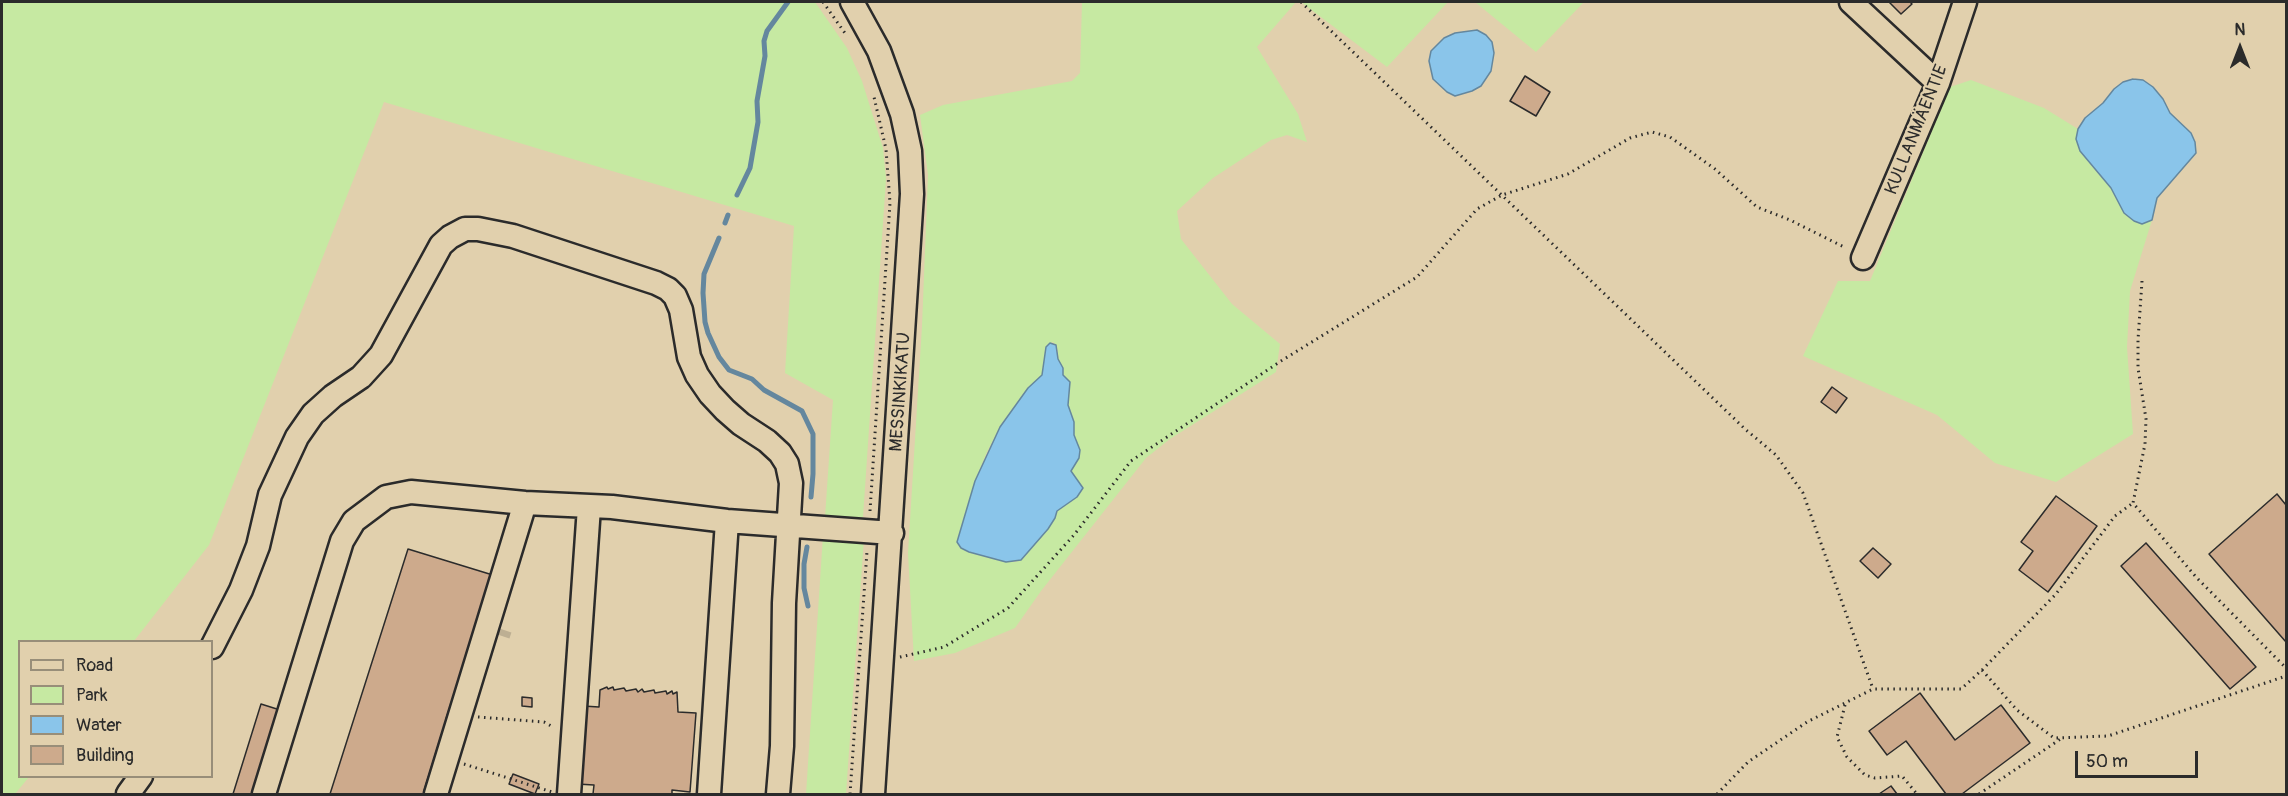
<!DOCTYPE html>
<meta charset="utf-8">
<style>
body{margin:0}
#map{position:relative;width:2288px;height:796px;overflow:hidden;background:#e1d0ad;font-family:Pangolin,sans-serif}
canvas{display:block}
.frame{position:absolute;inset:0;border:3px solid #2b2b2b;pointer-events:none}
.legend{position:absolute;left:18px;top:640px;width:195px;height:138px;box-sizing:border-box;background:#e1d0ad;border:2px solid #988e79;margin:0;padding:8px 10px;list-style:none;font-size:18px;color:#2b2b2b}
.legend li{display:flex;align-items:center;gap:12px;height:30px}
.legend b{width:30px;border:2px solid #988e79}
.north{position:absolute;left:2210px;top:18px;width:60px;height:60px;-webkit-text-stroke:4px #e1d0ad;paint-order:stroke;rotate:0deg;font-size:16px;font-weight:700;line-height:24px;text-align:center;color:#2b2b2b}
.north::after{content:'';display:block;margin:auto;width:21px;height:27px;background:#2b2b2b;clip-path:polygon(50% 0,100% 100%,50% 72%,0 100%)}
.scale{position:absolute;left:2075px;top:751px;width:123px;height:27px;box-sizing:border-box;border:3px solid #2b2b2b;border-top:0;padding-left:8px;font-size:18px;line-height:21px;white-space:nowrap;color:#2b2b2b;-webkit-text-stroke:4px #e1d0ad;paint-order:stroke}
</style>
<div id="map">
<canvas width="2288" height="796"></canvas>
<div class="frame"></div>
<ul class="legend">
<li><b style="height:8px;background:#e1d0ad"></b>Road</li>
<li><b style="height:16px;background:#c6e9a2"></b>Park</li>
<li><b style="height:16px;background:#8ac5ea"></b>Water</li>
<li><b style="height:16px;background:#cdaa8c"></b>Building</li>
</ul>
<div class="north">N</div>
<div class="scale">50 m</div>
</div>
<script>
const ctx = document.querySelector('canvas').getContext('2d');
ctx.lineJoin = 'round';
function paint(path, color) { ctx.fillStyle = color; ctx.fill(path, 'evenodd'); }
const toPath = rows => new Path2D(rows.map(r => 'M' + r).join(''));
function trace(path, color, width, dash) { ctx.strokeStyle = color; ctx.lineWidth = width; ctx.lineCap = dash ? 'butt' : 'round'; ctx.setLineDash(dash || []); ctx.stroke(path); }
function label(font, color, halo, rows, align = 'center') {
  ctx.font = font + ' Pangolin,sans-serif'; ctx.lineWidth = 4.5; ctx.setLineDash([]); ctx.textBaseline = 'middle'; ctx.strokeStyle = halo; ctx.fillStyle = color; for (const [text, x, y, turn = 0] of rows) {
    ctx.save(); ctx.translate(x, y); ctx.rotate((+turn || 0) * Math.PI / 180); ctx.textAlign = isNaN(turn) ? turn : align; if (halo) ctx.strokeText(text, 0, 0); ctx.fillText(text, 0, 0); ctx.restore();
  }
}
const green = toPath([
 [2,2,815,2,847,48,862,81,883,148,886,179,863,517,825,517,833,400,785,373,794,226,384,102,209,545,134,641,20,642,20,776,29,777,15,794,2,794],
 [1082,2,1296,2,1257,47,1298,114,1307,142,1287,135,1271,140,1213,178,1177,211,1181,239,1232,304,1280,344,1276,372,1170,439,1146,458,1041,591,1015,628,955,653,914,661,908,553,922,326,928,175,920,115,943,105,1072,81,1080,73],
 [1053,342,1057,347,1059,362,1063,368,1063,375,1070,382,1068,405,1074,422,1074,435,1080,450,1079,458,1071,471,1083,488,1077,497,1057,511,1055,518,1048,529,1021,560,1015,562,1005,562,968,552,961,548,957,541,975,481,987,452,1002,423,1024,393,1041,377,1045,367,1047,345],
 [1301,2,1448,2,1387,67],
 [1475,2,1584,2,1536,52],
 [1971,80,2044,108,2078,129,2076,139,2090,164,2111,188,2117,200,2134,221,2142,224,2152,220,2130,291,2127,347,2133,434,2056,482,1995,463,1937,415,1803,356,1838,281,1870,281,1950,87],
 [823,535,864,538,846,794,806,794]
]);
const water = toPath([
 [1477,30,1486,35,1492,42,1494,53,1491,71,1481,86,1472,91,1455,96,1447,92,1433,79,1429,61,1431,51,1444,38,1455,33,1477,30],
 [2133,79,2143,80,2153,87,2163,99,2170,113,2191,133,2195,142,2196,153,2157,198,2152,220,2142,224,2134,221,2124,213,2111,188,2080,151,2076,139,2078,129,2085,118,2103,103,2114,89,2123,82,2133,79],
 [1050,343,1056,345,1058,359,1063,368,1063,375,1070,382,1068,405,1074,422,1074,435,1080,450,1079,458,1071,471,1083,488,1077,497,1057,511,1055,518,1048,529,1021,560,1006,562,969,552,961,548,957,542,975,481,1000,427,1028,388,1042,375,1046,347,1050,343]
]);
const stream = toPath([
 [737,195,750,168,758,122,757,101,765,56,764,41,767,31,788,2],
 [725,223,728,215],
 [719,238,704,274,703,293,705,322,708,333,719,357,729,370,752,379,764,390,802,411,813,434,813,474,811,497],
 [807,547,804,564,804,588,808,606]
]);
const building = toPath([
 [1889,2,1910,2,1912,4,1901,14,1889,2],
 [1525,76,1550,92,1536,116,1510,101,1525,76],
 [1832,387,1847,398,1836,413,1821,402,1832,387],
 [2277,494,2286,505,2286,642,2209,554,2277,494],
 [2056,496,2097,526,2048,592,2019,570,2033,551,2021,542,2056,496],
 [2146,543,2256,667,2230,689,2121,566,2146,543],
 [1873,548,1891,564,1878,578,1860,561,1873,548],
 [408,549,496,576,487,589,469,647,474,649,469,662,465,661,446,719,451,721,447,735,442,733,424,791,428,793,428,794,330,794,408,549],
 [607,687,608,689,613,687,614,690,624,688,626,691,636,689,638,692,642,689,644,692,654,690,655,693,666,691,667,694,672,691,673,694,677,692,678,712,696,713,690,792,672,790,672,794,593,794,594,785,577,784,583,706,599,707,600,690,607,687],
 [1920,693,1955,740,2001,705,2030,743,1962,794,1946,794,1906,741,1887,755,1869,731,1920,693],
 [522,697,532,698,532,707,522,706,522,697],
 [261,704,280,710,254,794,233,794,261,704],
 [513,774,539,784,535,794,509,784,513,774],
 [1891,786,1897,794,1879,794,1891,786]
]);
const minorTunnel = toPath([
 [499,635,501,629]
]);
const path = toPath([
 [823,2,847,36],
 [1301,2,1745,429,1776,455,1803,493,1873,689],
 [2142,281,2138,340,2138,368,2146,419,2145,444,2133,503,2196,577,2286,668],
 [870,511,890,203,886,149,874,97],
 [900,657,944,647,1008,608,1074,535,1131,461,1281,361,1417,277,1477,209,1502,195,1568,174,1630,138,1652,132,1670,137,1715,169,1757,207,1790,220,1846,248],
 [1982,670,2056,594,2115,516,2133,503],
 [1845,705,1837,737,1847,757,1865,775,1875,778,1902,776,1917,794],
 [478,717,544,722,553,727],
 [464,764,552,792],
 [850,794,867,551],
 [1717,794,1748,762,1807,722,1873,689,1961,689,1982,670,2017,710,2054,738,2108,736,2286,676],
 [1979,794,2062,738]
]);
const minor = toPath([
 [852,2,879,51,902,114,910,151,912,194,873,794],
 [1851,2,1938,83],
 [1863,258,1938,83,1965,2],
 [212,647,241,590,258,546,270,495,297,437,313,414,333,396,361,377,381,355,441,245,450,237,465,229,478,229,513,236,656,283,668,289,675,296,681,310,689,357,697,375,710,394,725,410,741,424,767,441,780,453,787,464,791,483,784,603,782,746,778,794],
 [128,794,141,776],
 [264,794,342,541,354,521,386,497,411,492,525,503,612,507,727,521,892,533],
 [436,794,525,503],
 [569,794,589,507],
 [709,794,727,521]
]);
const streetNames = [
 ["KULLANMÄENTIE",1917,130,-68],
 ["MESSINKIKATU",901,392,-86]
];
paint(green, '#c6e9a2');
paint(water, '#8ac5ea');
trace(water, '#64879e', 1.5);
trace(stream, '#64879e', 5);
paint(building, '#cdaa8c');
trace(building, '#2b2b2b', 1.5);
trace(minorTunnel, '#bdaf93', 22, [22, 11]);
trace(minor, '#2b2b2b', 27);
trace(path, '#2b2b2b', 3, [1.5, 4.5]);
trace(minor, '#e1d0ad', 22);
label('18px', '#2b2b2b', '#e1d0ad', streetNames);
</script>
